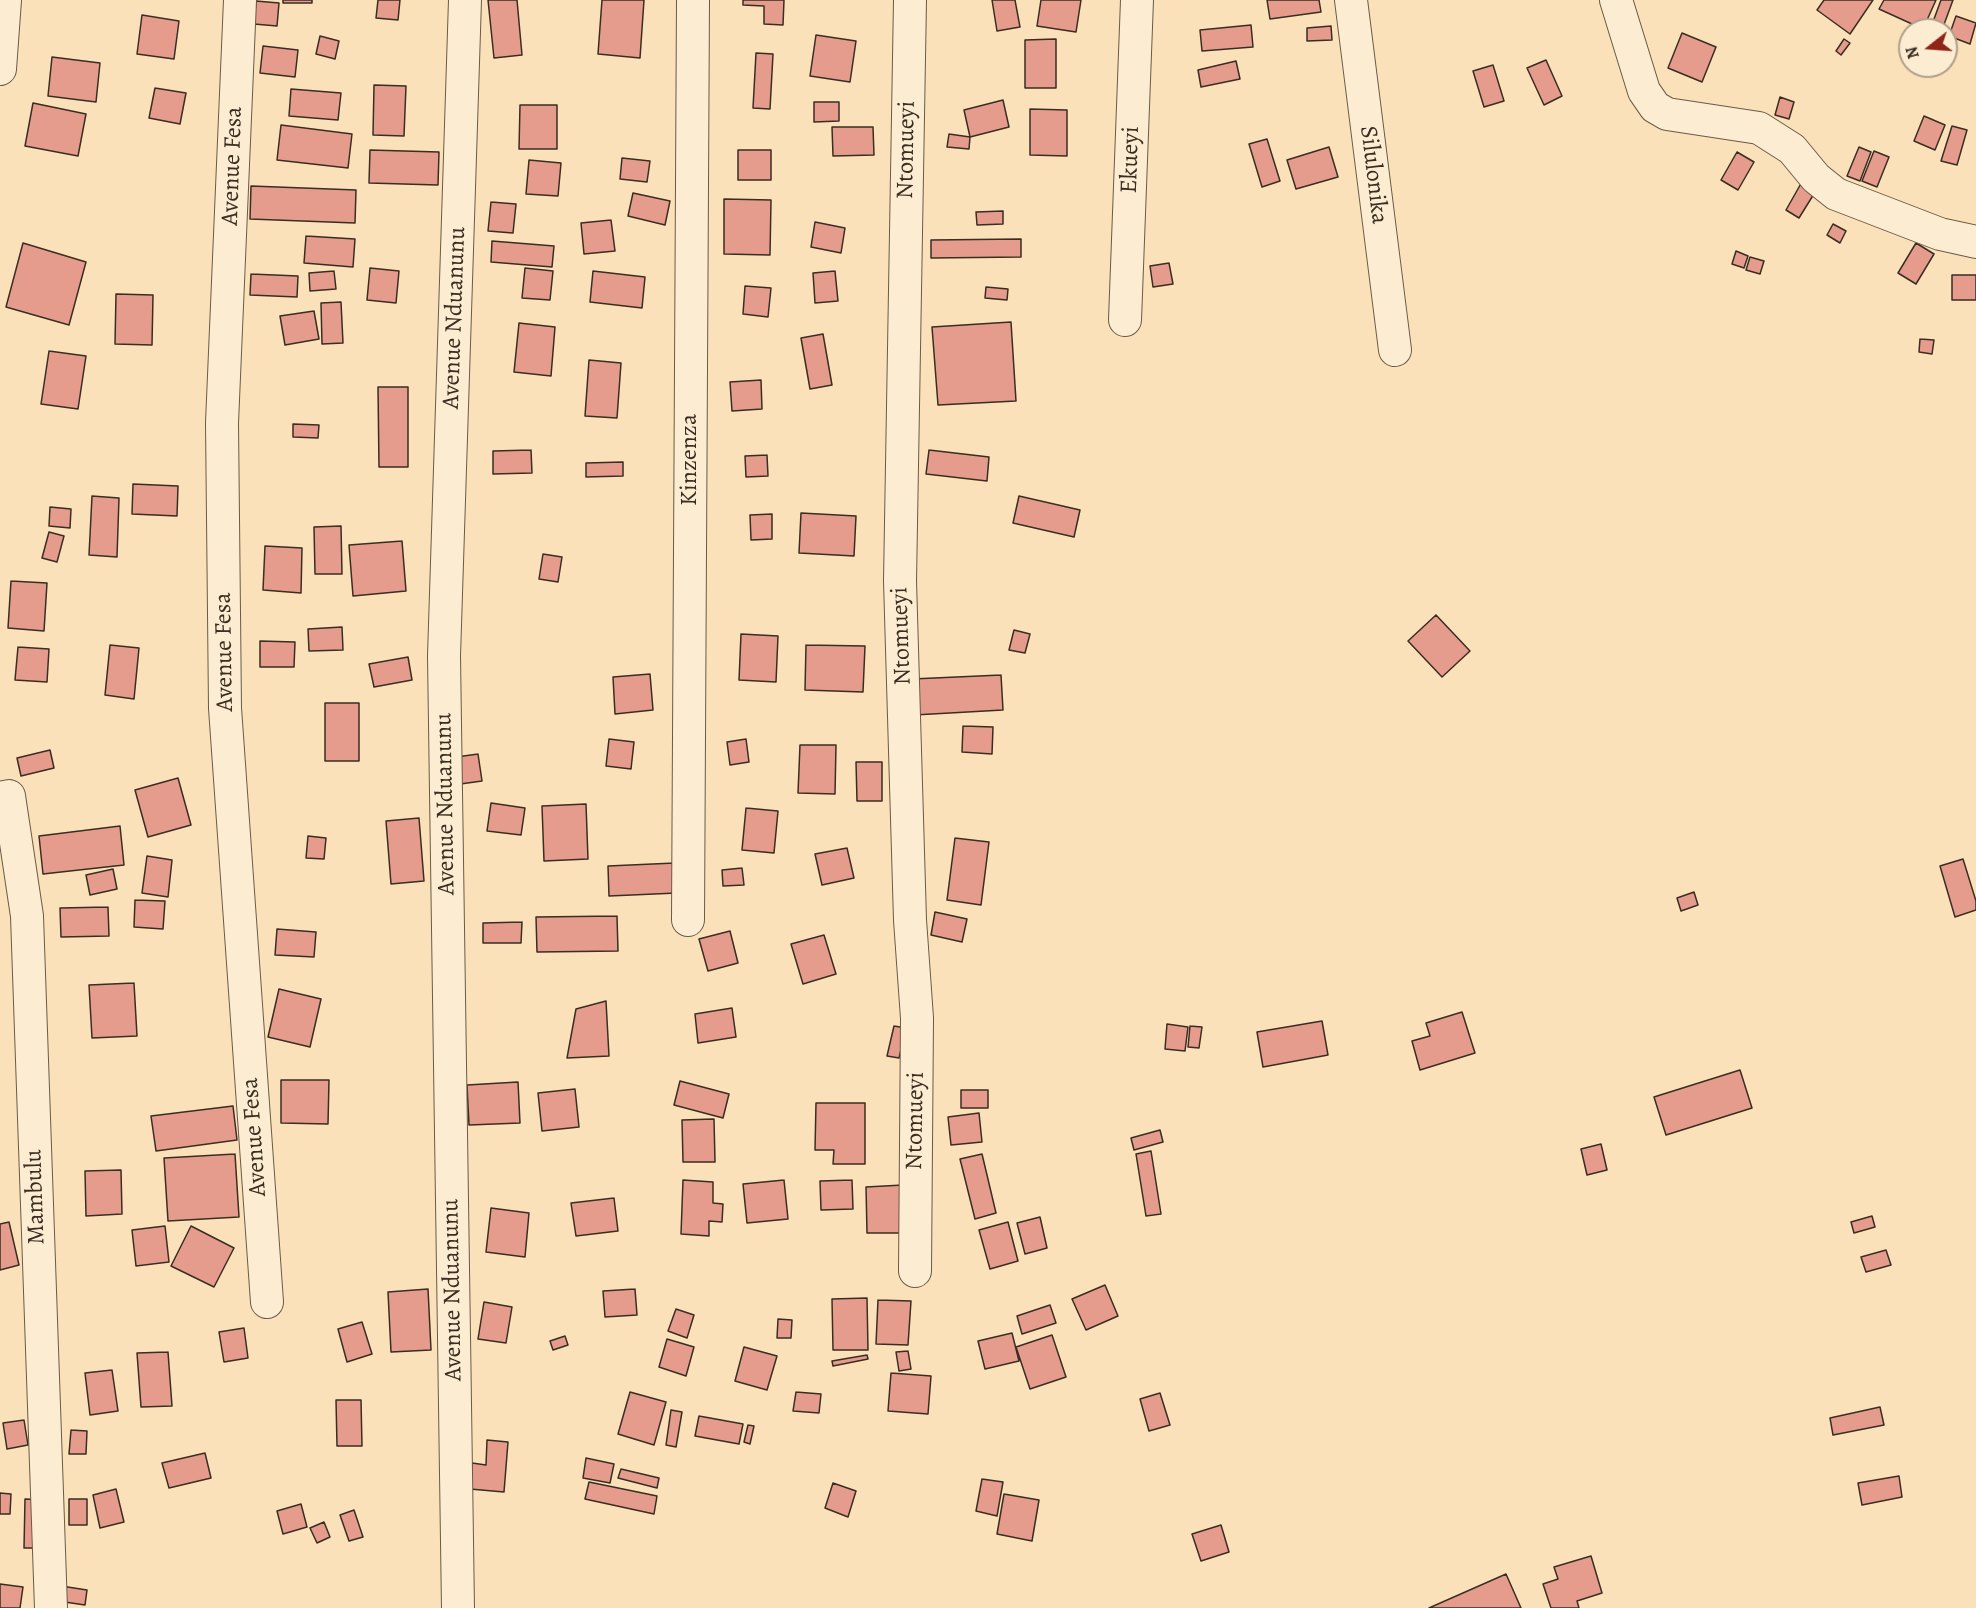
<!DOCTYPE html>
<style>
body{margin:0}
#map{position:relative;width:1976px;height:1608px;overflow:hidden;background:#fae1b9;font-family:Alegreya,serif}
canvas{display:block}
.north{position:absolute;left:1898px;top:18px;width:60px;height:60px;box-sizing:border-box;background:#fcecd2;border:2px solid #aea08b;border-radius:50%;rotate:253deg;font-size:16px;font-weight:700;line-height:24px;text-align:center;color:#392e21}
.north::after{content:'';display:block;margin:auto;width:21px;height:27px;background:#8f2418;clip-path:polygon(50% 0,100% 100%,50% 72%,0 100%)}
</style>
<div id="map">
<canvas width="1976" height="1608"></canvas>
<div class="north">N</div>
</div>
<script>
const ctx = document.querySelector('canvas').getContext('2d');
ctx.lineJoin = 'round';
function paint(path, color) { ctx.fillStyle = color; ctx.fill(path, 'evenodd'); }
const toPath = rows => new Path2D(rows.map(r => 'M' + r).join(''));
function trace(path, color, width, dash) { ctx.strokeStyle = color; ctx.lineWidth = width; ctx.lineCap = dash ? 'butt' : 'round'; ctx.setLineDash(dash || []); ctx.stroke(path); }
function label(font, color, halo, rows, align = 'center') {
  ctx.font = font + ' Alegreya,serif'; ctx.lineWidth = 5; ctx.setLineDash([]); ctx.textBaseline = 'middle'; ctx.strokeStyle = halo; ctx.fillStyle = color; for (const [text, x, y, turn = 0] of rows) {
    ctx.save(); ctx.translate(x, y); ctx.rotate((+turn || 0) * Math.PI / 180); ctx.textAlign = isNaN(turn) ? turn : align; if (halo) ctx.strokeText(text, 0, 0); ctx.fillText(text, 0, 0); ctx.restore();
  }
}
const building = toPath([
 [283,0,312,0,312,3,283,3,283,0],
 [378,0,400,0,398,20,376,18,378,0],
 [488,0,517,0,522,55,494,58,488,0],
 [602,0,644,0,640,58,598,54,602,0],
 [743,0,784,0,783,25,764,24,764,6,743,5,743,0],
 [992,0,1015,0,1020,27,997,31,992,0],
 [1041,0,1081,0,1076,32,1037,26,1041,0],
 [1267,0,1319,0,1321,12,1270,19,1267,0],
 [1824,0,1873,0,1850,34,1817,10,1824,0],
 [1884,0,1936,0,1923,29,1879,9,1884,0],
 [1941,0,1953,0,1942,30,1930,30,1941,0],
 [256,1,279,3,277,26,254,24,256,1],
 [142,15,179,21,174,59,137,54,142,15],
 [1956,16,1976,23,1970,44,1949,36,1956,16],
 [1251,25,1253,47,1202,51,1200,30,1251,25],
 [1331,26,1332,40,1307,41,1307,28,1331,26],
 [1682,33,1716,47,1702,82,1668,68,1682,33],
 [816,35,856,41,850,82,810,76,816,35],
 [320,36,339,41,335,59,316,54,320,36],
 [1056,39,1056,88,1025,88,1025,40,1056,39],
 [1844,39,1850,43,1841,55,1836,51,1844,39],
 [263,46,298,50,295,77,260,73,263,46],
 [756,53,773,54,770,109,753,108,756,53],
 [52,57,100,63,96,102,48,96,52,57],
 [1546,60,1562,96,1544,105,1527,68,1546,60],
 [1236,61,1240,79,1201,87,1198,70,1236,61],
 [1493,65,1504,101,1484,107,1473,71,1493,65],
 [374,85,406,86,404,136,373,135,374,85],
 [155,88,186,93,180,124,149,118,155,88],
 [291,89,341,93,338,120,289,116,291,89],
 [1780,97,1794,102,1789,119,1775,115,1780,97],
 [1003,100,1009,127,970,137,964,110,1003,100],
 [814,102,839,102,839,121,814,122,814,102],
 [33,103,86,114,78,156,25,146,33,103],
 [520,105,557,105,557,149,519,149,520,105],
 [1030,109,1067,110,1067,156,1030,155,1030,109],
 [1924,116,1945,125,1935,150,1914,141,1924,116],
 [281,125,352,134,348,168,277,160,281,125],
 [1952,126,1967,130,1957,165,1941,161,1952,126],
 [832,127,873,127,874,155,833,156,832,127],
 [949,134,970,137,969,149,947,147,949,134],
 [1267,139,1280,181,1262,187,1249,144,1267,139],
 [1329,147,1338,177,1296,189,1287,160,1329,147],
 [1859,147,1871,152,1860,181,1847,176,1859,147],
 [370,150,439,152,438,185,369,183,370,150],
 [738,150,771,150,771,180,738,180,738,150],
 [1874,151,1889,157,1877,187,1862,181,1874,151],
 [1737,152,1754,162,1738,190,1721,180,1737,152],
 [622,158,650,161,647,182,620,179,622,158],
 [529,160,561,163,558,196,526,194,529,160],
 [1803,180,1817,189,1799,218,1786,210,1803,180],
 [251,186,356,190,355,223,250,219,251,186],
 [633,193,670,201,665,225,628,216,633,193],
 [724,199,771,200,770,255,724,254,724,199],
 [491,202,516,204,513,233,488,231,491,202],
 [1003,211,1003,224,977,225,976,212,1003,211],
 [611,220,615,251,584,254,581,223,611,220],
 [815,222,845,228,841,253,811,247,815,222],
 [1833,224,1846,231,1840,243,1827,235,1833,224],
 [306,236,355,239,353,267,304,263,306,236],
 [1021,239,1021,257,931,258,931,240,1021,239],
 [492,241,554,246,552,267,491,262,492,241],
 [23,243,86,262,69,325,6,307,23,243],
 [1916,243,1934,254,1916,284,1898,273,1916,243],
 [1736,251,1748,256,1744,268,1732,264,1736,251],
 [1750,257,1764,261,1760,274,1746,270,1750,257],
 [1169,263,1173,284,1153,287,1150,266,1169,263],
 [370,268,399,271,396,303,367,300,370,268],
 [525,268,553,271,550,300,522,298,525,268],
 [334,271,336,289,310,291,309,273,334,271],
 [593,271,645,277,642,308,590,302,593,271],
 [835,271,838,301,815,303,813,273,835,271],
 [251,274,298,276,297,297,250,295,251,274],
 [1952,275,1976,275,1976,300,1952,300,1952,275],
 [745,286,771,288,768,317,743,314,745,286],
 [986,287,1008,289,1007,300,985,298,986,287],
 [116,294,153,295,152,345,115,344,116,294],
 [341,302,343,343,322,344,321,303,341,302],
 [314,311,319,339,285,345,280,316,314,311],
 [1011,322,1016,401,938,405,932,327,1011,322],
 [519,323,555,327,551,376,514,372,519,323],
 [823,334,832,385,810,389,801,338,823,334],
 [1920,339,1934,340,1932,354,1919,352,1920,339],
 [49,351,86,356,78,409,41,404,49,351],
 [589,360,621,363,617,418,585,416,589,360],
 [761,380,762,409,732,411,730,382,761,380],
 [378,387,408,387,408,467,379,467,378,387],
 [293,424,319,425,318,438,293,437,293,424],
 [531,450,532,473,493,474,493,451,531,450],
 [929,450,989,457,987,481,926,474,929,450],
 [767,455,768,476,746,477,745,456,767,455],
 [623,462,623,476,586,477,586,463,623,462],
 [133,484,178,486,177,516,132,514,133,484],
 [92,496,119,498,117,557,89,555,92,496],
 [1019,496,1080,510,1074,537,1013,523,1019,496],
 [50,507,71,509,70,528,49,526,50,507],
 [801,513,856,516,854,556,799,553,801,513],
 [772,514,772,539,751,540,750,515,772,514],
 [341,526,342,574,315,574,314,527,341,526],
 [49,532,64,536,57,562,42,558,49,532],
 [402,541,406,591,353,596,349,545,402,541],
 [265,546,302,548,301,593,263,590,265,546],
 [543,554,562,557,558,582,539,579,543,554],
 [11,581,47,583,44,631,8,628,11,581],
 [1436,615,1470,651,1442,677,1408,641,1436,615],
 [342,627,343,650,309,651,308,629,342,627],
 [1014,630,1030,634,1025,653,1009,650,1014,630],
 [741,634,778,636,776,682,739,680,741,634],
 [260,641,295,642,294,667,260,667,260,641],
 [110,645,139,648,134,699,105,695,110,645],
 [806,645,865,646,863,692,805,690,806,645],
 [18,647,49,649,47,682,15,680,18,647],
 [408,657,412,680,374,687,369,664,408,657],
 [650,674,653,710,615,714,613,677,650,674],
 [1001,675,1003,710,914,715,912,679,1001,675],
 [325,703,359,703,359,761,325,761,325,703],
 [963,726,993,727,992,754,962,752,963,726],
 [609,739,634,742,631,769,606,766,609,739],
 [746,739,749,762,730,765,727,742,746,739],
 [800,745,836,745,835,794,798,793,800,745],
 [50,750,54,768,21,776,17,758,50,750],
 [478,754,482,781,453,785,449,758,478,754],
 [856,762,882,762,882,801,857,801,856,762],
 [178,778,191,825,148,837,135,790,178,778],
 [491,803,525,808,521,835,487,831,491,803],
 [586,804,588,859,544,861,542,806,586,804],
 [746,808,778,811,774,853,742,850,746,808],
 [419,818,424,881,391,884,386,821,419,818],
 [120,826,124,865,43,874,39,836,120,826],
 [308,836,326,838,324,859,306,858,308,836],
 [955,838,989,842,981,905,947,900,955,838],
 [847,848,854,878,822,885,815,854,847,848],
 [147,856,172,860,168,897,142,893,147,856],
 [1963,859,1976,901,1976,910,1955,917,1940,866,1963,859],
 [675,863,677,893,609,896,608,866,675,863],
 [742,868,744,885,723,886,722,870,742,868],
 [113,869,117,889,90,895,86,875,113,869],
 [1694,892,1698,905,1681,911,1677,898,1694,892],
 [135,900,165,901,163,929,134,927,135,900],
 [108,907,109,936,61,937,60,908,108,907],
 [935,912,967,919,962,942,931,935,935,912],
 [617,916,618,951,537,952,536,917,617,916],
 [522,922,521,943,483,943,483,923,522,922],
 [277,929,316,932,314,957,275,955,277,929],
 [730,931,738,963,708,971,699,939,730,931],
 [824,935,836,974,803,984,791,944,824,935],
 [134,983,137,1036,92,1038,89,985,134,983],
 [279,989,321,999,310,1047,268,1037,279,989],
 [606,1001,609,1056,567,1058,576,1009,606,1001],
 [732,1008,736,1037,698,1043,695,1014,732,1008],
 [1462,1012,1475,1053,1420,1070,1412,1041,1430,1036,1426,1023,1462,1012],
 [1322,1021,1328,1055,1263,1067,1257,1032,1322,1021],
 [1167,1024,1188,1027,1185,1051,1165,1049,1167,1024],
 [894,1026,906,1028,899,1058,887,1056,894,1026],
 [1190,1026,1202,1027,1199,1048,1188,1047,1190,1026],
 [1740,1070,1752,1108,1666,1135,1654,1097,1740,1070],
 [281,1080,329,1080,328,1124,281,1123,281,1080],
 [680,1081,729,1094,723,1118,674,1105,680,1081],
 [518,1082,520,1123,469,1125,467,1085,518,1082],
 [575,1089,579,1127,542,1131,538,1093,575,1089],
 [961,1090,988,1090,988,1108,961,1108,961,1090],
 [816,1103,865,1103,865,1164,833,1164,834,1150,815,1150,816,1103],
 [233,1106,237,1140,156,1151,151,1116,233,1106],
 [979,1113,982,1142,951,1145,948,1117,979,1113],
 [714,1119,715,1162,683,1162,682,1120,714,1119],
 [1160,1130,1163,1142,1134,1150,1131,1138,1160,1130],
 [1601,1144,1607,1170,1587,1175,1581,1149,1601,1144],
 [1151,1151,1161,1214,1146,1216,1136,1154,1151,1151],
 [235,1154,239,1217,168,1221,164,1158,235,1154],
 [982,1154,996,1213,975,1219,960,1159,982,1154],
 [121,1170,122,1214,86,1216,85,1171,121,1170],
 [683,1180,713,1182,713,1203,723,1204,722,1222,709,1221,709,1236,681,1234,683,1180],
 [784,1180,788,1219,747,1223,743,1184,784,1180],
 [852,1180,853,1209,821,1210,820,1181,852,1180],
 [903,1185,904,1233,867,1233,866,1187,903,1185],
 [614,1198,618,1231,576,1236,571,1203,614,1198],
 [491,1208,529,1213,525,1257,486,1252,491,1208],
 [1872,1216,1875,1227,1854,1233,1851,1222,1872,1216],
 [1040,1217,1047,1248,1025,1254,1017,1223,1040,1217],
 [9,1222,19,1265,0,1270,0,1224,9,1222],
 [1008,1222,1018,1261,990,1269,979,1230,1008,1222],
 [165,1226,169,1262,136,1266,132,1230,165,1226],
 [191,1226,234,1248,214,1287,171,1266,191,1226],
 [1886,1250,1891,1265,1866,1272,1861,1257,1886,1250],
 [1105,1285,1118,1316,1086,1330,1072,1299,1105,1285],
 [428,1289,431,1350,391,1352,388,1292,428,1289],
 [635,1289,637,1315,605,1317,603,1291,635,1289],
 [867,1298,868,1350,833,1350,832,1299,867,1298],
 [878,1300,911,1301,908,1345,876,1344,878,1300],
 [484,1302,512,1307,506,1343,478,1339,484,1302],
 [1050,1305,1056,1323,1022,1334,1017,1316,1050,1305],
 [676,1309,694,1315,687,1338,668,1331,676,1309],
 [778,1319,792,1320,791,1338,777,1338,778,1319],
 [362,1322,372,1354,347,1362,338,1329,362,1322],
 [244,1328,248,1358,224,1362,219,1332,244,1328],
 [1012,1333,1019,1361,985,1369,978,1341,1012,1333],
 [1052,1335,1066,1377,1030,1389,1016,1347,1052,1335],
 [565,1336,568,1345,553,1350,550,1341,565,1336],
 [667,1339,694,1347,686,1376,659,1367,667,1339],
 [744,1347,777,1356,767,1390,735,1381,744,1347],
 [908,1351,911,1369,899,1371,896,1352,908,1351],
 [168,1352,172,1406,141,1407,137,1353,168,1352],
 [867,1355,868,1359,833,1366,832,1361,867,1355],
 [112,1370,118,1411,90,1415,85,1373,112,1370],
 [891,1373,931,1376,928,1414,888,1411,891,1373],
 [630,1392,666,1402,654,1445,618,1434,630,1392],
 [796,1392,821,1394,819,1413,793,1411,796,1392],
 [1160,1393,1170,1425,1149,1431,1140,1399,1160,1393],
 [336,1400,361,1400,362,1446,337,1446,336,1400],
 [1880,1407,1884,1425,1833,1435,1830,1418,1880,1407],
 [671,1410,682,1412,676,1447,666,1445,671,1410],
 [699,1416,743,1424,739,1444,695,1436,699,1416],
 [24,1420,28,1445,7,1449,3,1423,24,1420],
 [748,1425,754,1426,750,1444,744,1442,748,1425],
 [71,1430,87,1431,86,1454,69,1454,71,1430],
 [487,1440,508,1442,504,1492,470,1489,472,1463,486,1465,487,1440],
 [205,1453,211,1478,169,1488,162,1463,205,1453],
 [586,1458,614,1464,610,1483,583,1478,586,1458],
 [621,1469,659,1478,657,1488,618,1478,621,1469],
 [1899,1476,1902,1497,1862,1505,1858,1483,1899,1476],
 [982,1479,1003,1482,997,1516,976,1511,982,1479],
 [589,1482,657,1496,654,1514,585,1499,589,1482],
 [833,1483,856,1491,848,1517,825,1508,833,1483],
 [116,1489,124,1522,100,1528,93,1495,116,1489],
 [0,1493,11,1494,10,1514,0,1514,0,1493],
 [1004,1494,1039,1500,1032,1541,997,1534,1004,1494],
 [25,1499,44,1500,42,1548,24,1548,25,1499],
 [69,1499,87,1499,87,1525,69,1525,69,1499],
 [301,1504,307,1527,283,1534,277,1511,301,1504],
 [354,1510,363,1537,349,1541,340,1515,354,1510],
 [324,1522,330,1537,317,1543,310,1528,324,1522],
 [1221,1525,1229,1552,1201,1561,1192,1534,1221,1525],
 [1591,1556,1602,1593,1577,1601,1579,1608,1551,1608,1543,1584,1558,1579,1554,1567,1591,1556],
 [1506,1574,1521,1608,1429,1608,1506,1574],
 [0,1584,23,1587,20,1608,0,1608,0,1584],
 [61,1586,87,1590,85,1605,58,1601,61,1586]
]);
const street = toPath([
 [240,0,222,423,225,708,267,1302],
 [910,0,900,581,910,920,917,1018,915,1271],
 [1351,0,1395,350],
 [1616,0,1644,91,1655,107,1667,114,1759,128,1792,149,1816,178,1836,194,1940,234,1976,242],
 [0,69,5,0],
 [1125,320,1137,0],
 [0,798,9,796,27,916,51,1608],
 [688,920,693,0],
 [458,1608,444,656,465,0]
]);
const streetNames = [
 ["Ntomueyi",907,150,-89],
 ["Ekueyi",1131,160,-88],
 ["Avenue Fesa",233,166,-88],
 ["Silulonika",1373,175,83],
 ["Avenue Nduanunu",455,318,-88],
 ["Kinzenza",690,460,-90],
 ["Ntomueyi",902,636,-92],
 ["Avenue Fesa",225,652,-91],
 ["Avenue Nduanunu",446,804,-91],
 ["Ntomueyi",916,1121,-89],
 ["Avenue Fesa",255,1137,-94],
 ["Mambulu",36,1197,-92],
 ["Avenue Nduanunu",453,1290,-91]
];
paint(building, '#e69c8d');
trace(building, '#392e21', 1.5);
trace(street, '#695b47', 34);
trace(street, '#fcecd2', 32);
label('24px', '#392e21', '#fcecd2', streetNames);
</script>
